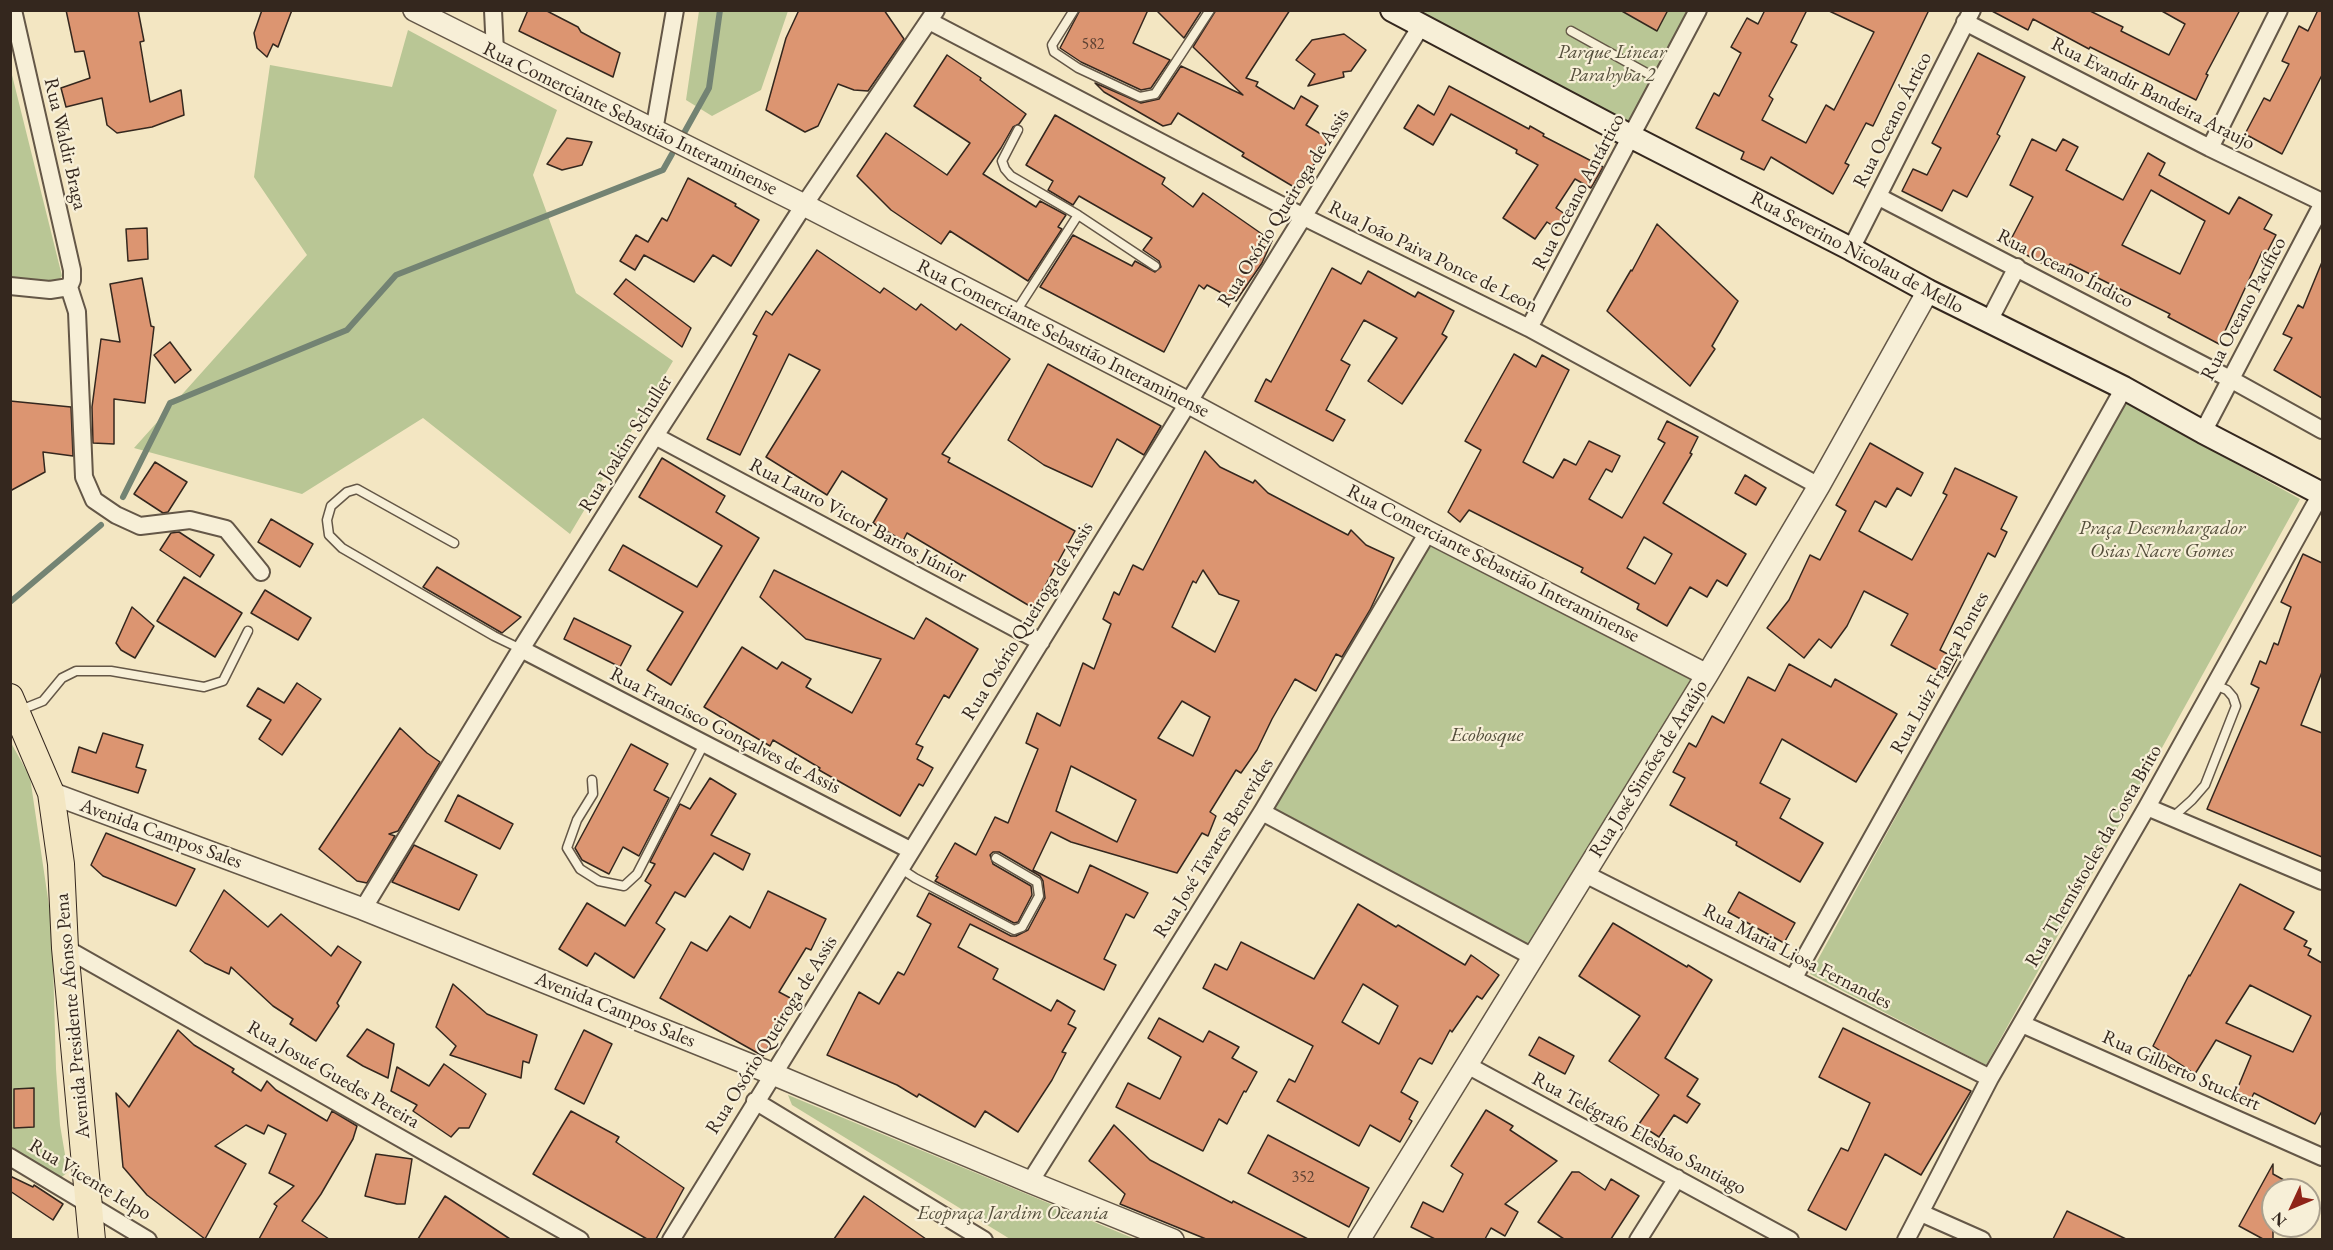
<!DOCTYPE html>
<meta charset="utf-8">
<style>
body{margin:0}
#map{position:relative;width:2333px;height:1250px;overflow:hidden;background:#f3e6c2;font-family:"EB Garamond",serif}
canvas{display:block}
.frame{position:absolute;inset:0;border:12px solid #34271e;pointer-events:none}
.north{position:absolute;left:2261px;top:1178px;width:60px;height:60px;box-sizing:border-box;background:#f7efd7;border:2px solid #a99f8d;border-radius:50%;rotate:226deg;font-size:16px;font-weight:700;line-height:24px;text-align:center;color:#34271e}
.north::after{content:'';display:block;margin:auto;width:21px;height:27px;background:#8f2418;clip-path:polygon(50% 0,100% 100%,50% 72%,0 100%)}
</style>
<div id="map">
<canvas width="2333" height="1250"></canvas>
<div class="frame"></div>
<div class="north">N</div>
</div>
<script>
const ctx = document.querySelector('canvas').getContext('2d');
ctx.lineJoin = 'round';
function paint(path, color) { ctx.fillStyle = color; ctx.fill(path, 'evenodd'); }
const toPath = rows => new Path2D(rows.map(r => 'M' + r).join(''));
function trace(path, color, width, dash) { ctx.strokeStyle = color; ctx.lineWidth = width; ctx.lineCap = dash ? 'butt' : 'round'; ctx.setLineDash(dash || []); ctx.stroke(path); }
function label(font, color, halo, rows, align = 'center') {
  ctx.font = font + ' "EB Garamond",serif'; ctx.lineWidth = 4.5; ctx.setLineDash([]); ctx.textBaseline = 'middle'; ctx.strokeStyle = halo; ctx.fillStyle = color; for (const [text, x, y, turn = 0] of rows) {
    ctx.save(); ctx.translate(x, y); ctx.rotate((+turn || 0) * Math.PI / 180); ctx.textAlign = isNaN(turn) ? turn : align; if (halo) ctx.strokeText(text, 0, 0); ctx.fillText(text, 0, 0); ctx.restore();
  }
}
const green = toPath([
 [699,11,788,11,761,90,712,116,686,100],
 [1400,11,1702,11,1633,135],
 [408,30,557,110,533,175,576,293,673,361,570,534,423,418,302,494,134,448,307,255,254,177,270,65,392,87],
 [10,67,62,276,58,281,48,283,11,280],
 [2123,401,2300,499,1986,1065,1810,974],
 [1428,532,1707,675,1533,957,1262,812],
 [10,741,30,777,52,926,56,1069,60,1125,68,1172,58,1180,11,1149],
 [788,1095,1135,1239,1010,1239,792,1105]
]);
const stream = toPath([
 [684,133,709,88,720,10],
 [123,497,170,403,347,330,396,275,663,170,672,154],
 [10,602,101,525]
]);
const building = toPath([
 [66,10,138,10,144,41,140,42,150,102,181,90,184,115,152,127,117,133,107,125,102,98,66,107,61,88,90,78,84,51,75,52,66,10],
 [262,10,292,10,278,47,273,44,267,57,257,48,254,33,262,10],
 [528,10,545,10,578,27,581,32,620,53,613,77,519,31,528,10],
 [799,10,884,10,904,39,868,91,854,90,838,84,818,126,805,132,766,110,786,38,799,10],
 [1080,10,1148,10,1133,43,1170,60,1151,88,1141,90,1081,62,1060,48,1080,10],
 [1156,10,1202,10,1184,38,1156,10],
 [1216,10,1290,10,1246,78,1258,82,1256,86,1294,109,1301,96,1318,106,1306,125,1329,139,1299,190,1242,156,1244,153,1178,113,1171,124,1163,126,1104,92,1095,83,1141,103,1159,99,1181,66,1243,95,1193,47,1216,10],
 [1620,10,1668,10,1657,31,1620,10],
 [1765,10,1807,10,1791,42,1797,45,1769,96,1773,99,1762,120,1806,143,1826,105,1834,110,1874,32,1827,10,1929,10,1873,126,1866,123,1845,163,1849,165,1833,194,1771,157,1764,170,1741,159,1744,152,1696,128,1714,93,1719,96,1741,53,1731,47,1747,18,1758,24,1765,10],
 [1990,10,2088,10,2123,27,2121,31,2169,55,2185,24,2160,10,2240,10,2206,74,2208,75,2196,100,2090,47,2089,49,2033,19,2028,30,1990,10],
 [2318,10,2322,10,2322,75,2282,154,2245,134,2264,98,2270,101,2289,64,2282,61,2299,26,2308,31,2318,10],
 [1344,34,1366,50,1351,71,1343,72,1344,77,1308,86,1315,74,1296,60,1312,40,1344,34],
 [1978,53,2025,77,1997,134,2000,136,1967,197,1953,190,1942,211,1902,191,1913,169,1927,175,1941,148,1932,143,1978,53],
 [947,55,981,78,980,80,1026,114,1019,124,1013,127,1001,148,983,174,1036,207,1040,201,1066,215,1058,227,1062,229,1028,281,950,231,941,244,891,210,857,176,886,133,947,175,970,143,914,106,947,55],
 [1449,86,1529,129,1530,126,1544,134,1543,136,1603,167,1591,188,1575,179,1556,208,1565,214,1556,228,1547,222,1535,239,1503,218,1538,165,1516,153,1517,150,1451,114,1433,145,1404,128,1418,105,1434,115,1449,86],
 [1055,115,1165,178,1162,184,1193,207,1203,193,1272,241,1262,263,1236,301,1207,285,1204,289,1199,285,1164,352,1040,287,1073,235,1132,266,1135,261,1155,272,1161,267,1159,261,1143,250,1152,238,1079,196,1073,205,1048,190,1053,181,1026,165,1055,115],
 [567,138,592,142,582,165,562,170,547,164,567,138],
 [2032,139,2056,151,2063,139,2078,147,2066,170,2123,200,2148,153,2165,163,2159,175,2229,214,2239,197,2272,215,2264,229,2276,235,2266,254,2262,252,2219,344,2168,317,2170,314,2070,264,2064,275,2008,245,2033,197,2010,185,2032,139],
 [2151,190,2205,221,2180,274,2122,245,2151,190],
 [688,178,736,204,735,206,759,220,731,266,713,255,694,282,644,255,635,270,620,261,636,235,648,242,662,218,667,221,688,178],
 [1657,224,1738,301,1712,346,1715,349,1690,386,1607,311,1631,270,1632,271,1657,224],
 [147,228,148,259,128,261,126,229,147,228],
 [817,250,880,293,884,288,916,310,921,304,956,330,961,324,1010,359,942,454,950,458,948,462,1075,531,1033,608,907,533,903,541,873,523,887,499,842,471,827,495,766,457,820,370,789,354,740,455,707,439,757,336,753,334,766,311,772,315,817,250],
 [2322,262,2322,398,2274,370,2292,338,2283,334,2298,305,2303,308,2322,262],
 [1332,268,1361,284,1368,271,1415,297,1418,292,1454,311,1442,334,1447,337,1402,404,1368,381,1397,338,1364,320,1341,360,1350,365,1326,410,1345,420,1333,441,1255,401,1266,379,1271,382,1332,268],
 [142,278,151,326,154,327,145,403,114,399,114,444,93,443,92,407,101,339,120,342,110,284,142,278],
 [626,279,691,328,682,347,614,294,626,279],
 [170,342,191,370,175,383,154,355,170,342],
 [1514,354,1536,367,1542,355,1569,370,1523,462,1553,478,1564,459,1576,465,1589,441,1620,456,1612,472,1606,469,1589,499,1622,518,1665,443,1658,439,1667,421,1698,437,1690,453,1692,454,1663,503,1746,554,1727,586,1717,580,1707,597,1690,587,1667,626,1637,609,1639,604,1581,572,1583,568,1469,510,1460,522,1448,512,1481,450,1465,441,1514,354],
 [1644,537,1672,554,1655,584,1627,568,1644,537],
 [1048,364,1161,426,1144,455,1117,439,1092,487,1044,465,1008,440,1048,364],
 [10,401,71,407,73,456,43,452,45,472,10,491,10,401],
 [1870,443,1923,473,1911,496,1897,488,1886,507,1875,501,1859,531,1912,560,1947,495,1943,493,1955,468,2017,497,2001,529,2007,532,1995,557,1988,553,1940,650,1957,659,1948,676,1891,645,1908,614,1864,591,1847,626,1831,648,1819,639,1804,658,1767,628,1789,600,1810,555,1820,560,1846,511,1836,505,1870,443],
 [1205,451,1220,467,1253,483,1255,480,1268,493,1348,535,1351,530,1366,545,1394,558,1370,610,1342,657,1336,654,1316,691,1295,679,1272,719,1257,750,1241,773,1236,770,1210,812,1216,816,1208,836,1202,833,1177,873,1071,842,1051,832,1033,870,1078,893,1090,865,1148,893,1134,918,1126,914,1104,959,1116,965,1104,990,970,924,958,947,998,969,993,979,1051,1011,1057,1000,1075,1011,1068,1024,1076,1028,1062,1052,1066,1053,1052,1080,1018,1132,985,1111,975,1127,919,1094,917,1097,897,1085,827,1055,859,992,879,1004,898,972,904,975,931,924,917,916,929,893,1011,936,1016,936,1028,930,1045,898,1043,881,1040,876,999,852,993,852,990,855,993,864,1031,886,1032,895,1018,922,1014,923,935,881,938,877,936,876,955,843,976,855,995,817,1008,823,1038,749,1026,743,1037,713,1060,726,1083,663,1094,669,1111,624,1103,619,1114,592,1119,595,1133,565,1143,570,1205,451],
 [1203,570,1219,594,1239,601,1215,652,1172,627,1193,581,1196,583,1203,570],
 [1182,701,1210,717,1193,756,1158,738,1182,701],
 [1071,766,1136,800,1117,842,1056,811,1071,766],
 [662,458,725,496,716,512,759,538,671,685,647,670,683,612,609,570,623,545,697,587,722,546,639,497,662,458],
 [155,462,187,482,168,512,163,513,134,494,155,462],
 [1745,475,1766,488,1756,505,1735,493,1745,475],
 [271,519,313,544,300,567,258,542,271,519],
 [179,532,214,555,200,577,160,550,171,533,179,532],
 [2303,554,2322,563,2322,672,2301,725,2322,733,2322,857,2207,809,2259,688,2251,684,2260,661,2266,664,2274,643,2278,645,2291,607,2281,602,2303,554],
 [437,567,521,617,502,633,423,587,437,567],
 [774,570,914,639,926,618,978,649,949,698,944,695,916,744,923,747,917,759,933,768,923,786,919,784,900,816,819,770,820,768,773,740,770,746,704,707,742,647,777,669,782,662,811,679,806,687,852,713,881,659,806,639,760,597,774,570],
 [184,577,242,613,215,657,157,621,184,577],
 [265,590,311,618,298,640,251,613,265,590],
 [132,607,154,626,135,658,121,650,116,643,132,607],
 [574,618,631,646,620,667,564,639,574,618],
 [1789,664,1831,687,1835,679,1897,714,1856,782,1782,739,1760,783,1790,799,1780,818,1823,843,1800,882,1736,845,1737,842,1670,805,1685,778,1673,772,1689,743,1696,747,1712,716,1724,723,1748,677,1775,691,1789,664],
 [297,683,321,699,282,755,259,739,271,720,247,706,258,688,284,703,297,683],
 [400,728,427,753,440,762,398,831,389,834,395,836,367,883,357,881,319,849,400,728],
 [103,733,143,745,136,767,146,770,138,793,72,772,79,747,96,753,103,733],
 [631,744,668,764,654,790,669,798,639,856,623,847,609,874,582,860,575,848,631,744],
 [710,778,736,794,711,835,750,854,743,870,714,853,685,897,675,892,656,923,665,929,634,978,595,953,587,966,559,949,587,903,625,926,651,885,645,881,655,864,650,862,680,804,690,809,710,778],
 [458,795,513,824,500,849,445,821,458,795],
 [106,833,195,869,176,906,103,876,91,865,106,833],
 [414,845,477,875,459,910,392,882,414,845],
 [2240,884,2294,912,2284,929,2307,941,2304,946,2311,949,2308,955,2322,963,2322,1111,2315,1124,2254,1093,2249,1103,2234,1097,2251,1056,2216,1040,2195,1074,2153,1046,2189,975,2190,976,2240,884],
 [2250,985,2311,1016,2293,1052,2226,1023,2250,985],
 [224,890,268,927,281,914,331,956,338,946,361,962,337,1003,339,1006,316,1041,290,1024,293,1019,273,1006,231,967,229,974,205,963,190,951,224,890],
 [768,891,826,919,811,950,806,948,779,992,794,1000,763,1056,660,998,691,942,707,951,730,916,750,928,768,891],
 [1739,892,1795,923,1784,943,1728,912,1739,892],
 [1358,904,1396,927,1398,925,1465,965,1471,955,1499,975,1482,999,1477,996,1452,1032,1450,1030,1432,1064,1420,1058,1418,1060,1401,1092,1418,1102,1409,1119,1412,1121,1400,1142,1370,1125,1359,1146,1277,1101,1289,1079,1295,1082,1313,1046,1203,988,1215,964,1227,970,1241,942,1314,979,1358,904],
 [1363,984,1398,1006,1379,1044,1342,1022,1363,984],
 [1613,923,1687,967,1688,965,1712,980,1665,1058,1698,1079,1687,1096,1700,1104,1687,1123,1674,1115,1659,1137,1639,1124,1659,1095,1609,1061,1640,1016,1579,976,1613,923],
 [453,984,487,1014,537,1035,529,1063,523,1061,521,1078,450,1055,456,1046,436,1027,453,984],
 [1159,1018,1203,1042,1209,1031,1239,1047,1232,1058,1257,1072,1246,1092,1244,1091,1227,1124,1219,1119,1203,1151,1116,1107,1128,1083,1160,1099,1181,1057,1148,1038,1159,1018],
 [1843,1028,1971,1091,1921,1175,1885,1154,1846,1230,1808,1210,1841,1148,1848,1151,1870,1103,1819,1077,1843,1028],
 [367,1029,394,1044,388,1078,363,1066,347,1056,367,1029],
 [178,1030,194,1045,234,1069,232,1072,261,1091,267,1081,276,1090,327,1121,332,1111,357,1126,353,1139,321,1194,302,1221,329,1239,259,1239,277,1206,274,1204,294,1186,269,1173,286,1134,268,1125,264,1134,246,1125,215,1146,246,1164,205,1239,147,1195,123,1167,116,1093,129,1107,178,1030],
 [584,1030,612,1044,584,1104,555,1089,584,1030],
 [1539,1037,1574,1056,1565,1074,1529,1055,1539,1037],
 [444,1064,486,1094,469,1128,459,1128,451,1137,413,1111,417,1105,391,1091,397,1067,429,1086,444,1064],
 [34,1088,34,1127,14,1128,14,1089,34,1088],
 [1486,1110,1513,1126,1510,1130,1557,1161,1505,1204,1518,1212,1505,1236,1491,1228,1485,1239,1435,1239,1411,1227,1423,1202,1443,1212,1463,1174,1451,1166,1486,1110],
 [571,1111,619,1137,616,1142,684,1188,656,1239,647,1239,533,1174,571,1111],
 [1114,1125,1150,1160,1232,1203,1233,1201,1308,1239,1206,1239,1120,1204,1125,1194,1089,1161,1114,1125],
 [1268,1135,1369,1188,1349,1227,1248,1173,1268,1135],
 [376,1154,412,1159,405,1204,397,1204,365,1196,376,1154],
 [2273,1164,2273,1174,2302,1190,2273,1190,2273,1239,2263,1239,2239,1226,2273,1164],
 [1572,1172,1579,1172,1605,1190,1611,1179,1639,1196,1611,1239,1564,1239,1538,1222,1572,1172],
 [10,1176,33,1187,34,1185,63,1204,53,1220,10,1191,10,1176],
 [445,1196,510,1239,418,1239,445,1196],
 [864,1196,926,1239,834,1239,864,1196],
 [2067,1211,2126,1239,2053,1239,2067,1211]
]);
const service = toPath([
 [1074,10,1052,45,1054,52,1078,68,1140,97,1155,94,1210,10],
 [1571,31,1661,81],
 [1078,215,1155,266],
 [1015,313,1078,215,1011,176,1005,169,1002,161,1018,130],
 [454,543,357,489,347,492,331,506,327,520,329,535,342,548,494,636,521,649],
 [18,711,43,701,62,678,76,671,111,671,204,687,223,681,248,631],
 [592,780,593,794,577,820,567,848,580,869,599,881,624,886,637,874,704,744],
 [2173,817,2192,800,2205,785,2236,706,2233,697,2227,690,2215,685],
 [900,868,915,878,1014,930,1022,927,1039,896,1037,882,996,858]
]);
const minor = toPath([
 [13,10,72,270,72,280,69,287],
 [493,10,495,52],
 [929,21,1304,217,1529,328,1819,486],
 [1965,22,2210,148,2322,202],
 [654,131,675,10],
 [2210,148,2279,10],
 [1879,197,2232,380,2322,430],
 [1851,249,1972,10],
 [10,286,50,290,69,287],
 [69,287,77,312,84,477,94,500,116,515,140,526,190,520,226,529,261,572],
 [1989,321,2017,267],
 [1529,328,1698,10],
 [2203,432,2322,205],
 [655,436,1041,642],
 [521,649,910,850],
 [2147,807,2322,881],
 [1262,812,1533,957],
 [1585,874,1990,1078],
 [363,909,521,649,655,436,804,205,936,10],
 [65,948,580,1240],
 [1793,979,2124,388],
 [2022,1024,2322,1157],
 [1467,1065,1790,1240],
 [755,1101,984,1240],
 [10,1157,148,1240],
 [1030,1182,1262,812,1428,532],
 [1921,1213,1982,1240],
 [671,1240,1421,26],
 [1638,1240,1677,1178],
 [1906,1240,1990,1078,2147,807,2321,494]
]);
const tertiary = toPath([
 [414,10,804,205,1187,402,1428,532,1707,675],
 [51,793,363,909,773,1074,1030,1182,1173,1240],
 [1359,1240,1707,675,1819,486,1928,291]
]);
const secondary = toPath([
 [1392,10,1632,137,1851,249,1928,291,2124,388,2203,432,2322,494]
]);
const primary = toPath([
 [10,697,51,793,61,864,65,948,92,1240]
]);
const numberNames = [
 ["582",1093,45],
 ["352",1303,1178]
];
const parkNames = [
 ["Parque Linear",1612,53],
 ["Parahyba 2",1612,76],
 ["Praça Desembargador",2162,529],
 ["Osias Nacre Gomes",2162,552],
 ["Ecobosque",1487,736],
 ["Ecopraça Jardim Oceania",1013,1214]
];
const streetNames = [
 ["Rua Evandir Bandeira Araujo",2153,94,27],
 ["Rua Comerciante Sebastião Interaminense",630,119,26],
 ["Rua Oceano Ártico",1893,120,-63],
 ["Rua Waldir Braga",65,144,77],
 ["Rua Oceano Antártico",1579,192,-62],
 ["Rua Osório Queiroga de Assis",1284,208,-58],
 ["Rua Severino Nicolau de Mello",1857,253,28],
 ["Rua João Paiva Ponce de Leon",1433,257,26],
 ["Rua Oceano Índico",2065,269,27],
 ["Rua Oceano Pacífico",2244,309,-62],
 ["Rua Comerciante Sebastião Interaminense",1063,339,27],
 ["Rua Joakim Schuller",626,444,-58],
 ["Rua Lauro Victor Barros Júnior",858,521,28],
 ["Rua Comerciante Sebastião Interaminense",1493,564,27],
 ["Rua Osório Queiroga de Assis",1028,621,-58],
 ["Rua Luiz França Pontes",1940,673,-61],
 ["Rua Francisco Gonçalves de Assis",725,731,27],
 ["Rua José Simões de Araújo",1649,769,-58],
 ["Avenida Campos Sales",161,834,20],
 ["Rua José Tavares Benevides",1214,848,-58],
 ["Rua Themístocles da Costa Brito",2094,856,-60],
 ["Rua Maria Liosa Fernandes",1797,957,27],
 ["Avenida Campos Sales",615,1010,22],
 ["Avenida Presidente Afonso Pena",73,1016,-95],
 ["Rua Osório Queiroga de Assis",772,1035,-58],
 ["Rua Gilberto Stuckert",2181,1071,24],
 ["Rua Josué Guedes Pereira",333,1075,30],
 ["Rua Telégrafo Elesbão Santiago",1639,1134,28],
 ["Rua Vicente Ielpo",90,1180,31]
];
paint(green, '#b9c695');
trace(stream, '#738373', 6);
paint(building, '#dc9571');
trace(building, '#34271e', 1.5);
trace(service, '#645747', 11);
trace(minor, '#645747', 20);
trace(tertiary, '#645747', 24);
trace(secondary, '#34271e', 26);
trace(primary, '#34271e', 28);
trace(service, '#f7efd7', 8);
trace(minor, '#f7efd7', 16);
trace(tertiary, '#f7efd7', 21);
trace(secondary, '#f7efd7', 22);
trace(primary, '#f3e6c2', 26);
label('16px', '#5e4233', null, numberNames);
label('italic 20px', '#554f3c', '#f7efd7', parkNames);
label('20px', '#34271e', '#f7efd7', streetNames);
</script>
